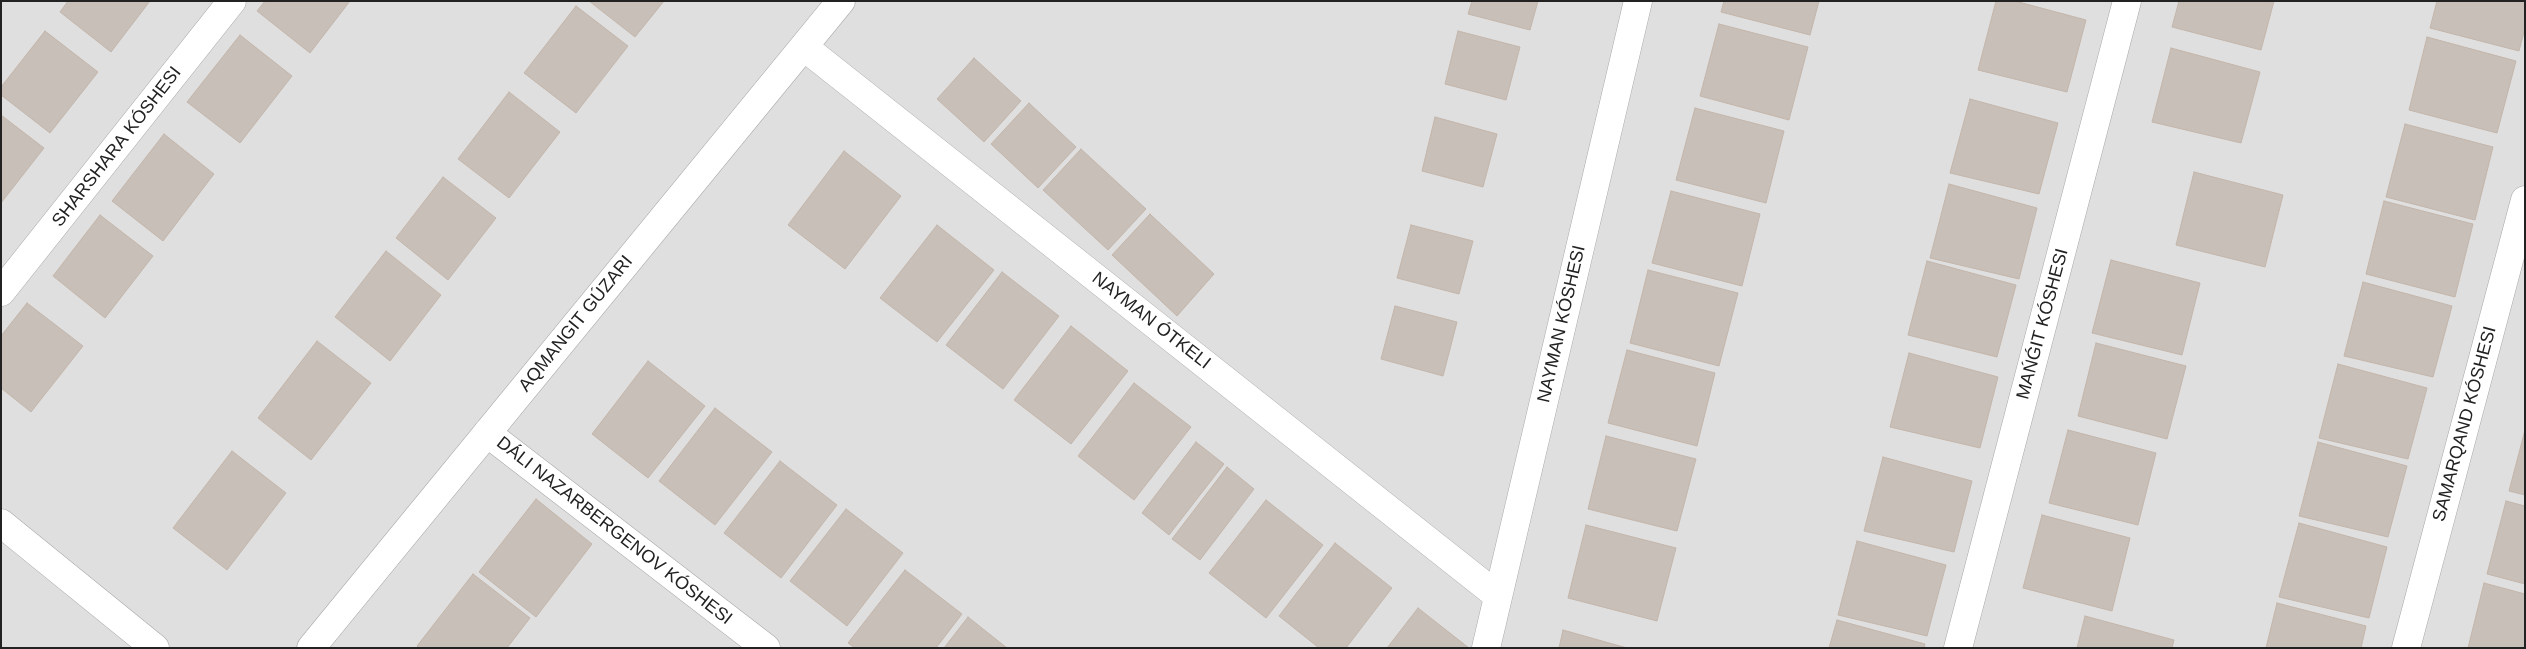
<!DOCTYPE html>
<meta charset="utf-8">
<style>
body{margin:0}
#map{position:relative;width:2526px;height:649px;overflow:hidden;background:#f2efe9;font-family:Helvetica,sans-serif}
canvas{display:block}
.frame{position:absolute;inset:0;border:2px solid #222;pointer-events:none}
</style>
<div id="map">
<canvas width="2526" height="649"></canvas>
<div class="frame"></div>
</div>
<script>
const ctx = document.querySelector('canvas').getContext('2d');
ctx.lineJoin = 'round';
function paint(path, color) { ctx.fillStyle = color; ctx.fill(path, 'evenodd'); }
const toPath = rows => new Path2D(rows.map(r => 'M' + r).join(''));
function trace(path, color, width, dash) { ctx.strokeStyle = color; ctx.lineWidth = width; ctx.lineCap = dash ? 'butt' : 'round'; ctx.setLineDash(dash || []); ctx.stroke(path); }
function label(font, color, halo, rows, align = 'center') {
  ctx.font = font + ' Helvetica,sans-serif'; ctx.lineWidth = 4; ctx.setLineDash([]); ctx.textBaseline = 'middle'; ctx.strokeStyle = halo; ctx.fillStyle = color; for (const [text, x, y, turn = 0] of rows) {
    ctx.save(); ctx.translate(x, y); ctx.rotate((+turn || 0) * Math.PI / 180); ctx.textAlign = isNaN(turn) ? turn : align; if (halo) ctx.strokeText(text, 0, 0); ctx.fillText(text, 0, 0); ctx.restore();
  }
}
const residential = toPath([
 [1,1,2525,1,2525,648,1,648]
]);
const building = toPath([
 [68,1,150,1,111,52,60,12,68,1],
 [265,1,350,1,310,53,257,11,265,1],
 [589,1,664,1,635,37,589,1],
 [1472,1,1538,1,1530,30,1468,14,1472,1],
 [1724,1,1819,1,1810,35,1721,12,1724,1],
 [1996,1,2015,1,2086,20,2067,92,1978,70,1996,1],
 [2179,1,2274,1,2261,50,2172,27,2179,1],
 [2437,1,2525,1,2525,28,2519,51,2430,28,2437,1],
 [576,6,628,46,576,113,524,73,576,6],
 [1719,24,1808,47,1789,120,1700,96,1719,24],
 [45,31,98,72,50,133,1,95,1,87,45,31],
 [1458,31,1520,47,1506,100,1445,84,1458,31],
 [240,35,292,76,240,143,187,102,240,35],
 [2427,37,2516,61,2497,133,2409,110,2427,37],
 [2171,48,2260,72,2241,143,2152,122,2171,48],
 [974,58,1021,101,984,142,937,99,974,58],
 [509,92,560,132,509,198,458,159,509,92],
 [1970,99,2058,123,2039,194,1950,173,1970,99],
 [1029,103,1076,147,1038,188,991,144,1029,103],
 [1695,108,1784,131,1766,203,1676,180,1695,108],
 [1,115,44,148,1,203,1,115],
 [1435,117,1497,134,1483,187,1422,171,1435,117],
 [2405,124,2493,147,2475,220,2386,197,2405,124],
 [164,134,214,174,163,241,112,201,164,134],
 [1081,149,1146,209,1108,250,1043,190,1081,149],
 [844,151,901,196,845,269,788,225,844,151],
 [2194,172,2283,195,2265,267,2176,245,2194,172],
 [443,177,496,218,448,280,396,238,443,177],
 [1949,184,2037,208,2019,279,1930,258,1949,184],
 [1671,191,1760,214,1742,286,1652,263,1671,191],
 [2384,201,2473,224,2455,297,2366,274,2384,201],
 [1150,214,1214,274,1177,316,1112,255,1150,214],
 [100,215,153,256,105,318,53,276,100,215],
 [937,225,994,270,937,342,880,298,937,225],
 [1411,225,1473,241,1459,294,1397,278,1411,225],
 [386,251,441,295,390,361,335,317,386,251],
 [2111,260,2200,283,2182,355,2092,333,2111,260],
 [1927,261,2016,285,1997,357,1908,335,1927,261],
 [1648,270,1738,293,1719,366,1630,343,1648,270],
 [1002,272,1059,316,1003,389,946,345,1002,272],
 [2363,282,2452,306,2433,377,2344,356,2363,282],
 [27,303,83,346,31,412,1,388,1,336,27,303],
 [1395,306,1457,322,1443,376,1381,359,1395,306],
 [1071,326,1128,371,1071,444,1014,400,1071,326],
 [317,341,371,383,311,460,258,418,317,341],
 [2096,343,2186,366,2167,439,2078,416,2096,343],
 [1627,350,1715,373,1697,446,1608,423,1627,350],
 [1909,353,1998,377,1980,448,1890,427,1909,353],
 [648,361,705,406,648,478,592,434,648,361],
 [2338,364,2427,388,2408,459,2319,438,2338,364],
 [1134,383,1191,427,1134,500,1078,456,1134,383],
 [715,408,772,452,715,525,659,481,715,408],
 [2068,430,2156,453,2138,525,2049,503,2068,430],
 [2525,430,2525,495,2509,491,2525,430],
 [1606,436,1696,459,1677,531,1588,509,1606,436],
 [1196,442,1224,464,1169,535,1142,513,1196,442],
 [2318,442,2407,466,2388,537,2299,516,2318,442],
 [232,451,286,493,227,570,173,528,232,451],
 [1883,457,1972,481,1954,552,1864,531,1883,457],
 [780,461,837,505,781,578,724,533,780,461],
 [1227,467,1254,489,1200,560,1172,539,1227,467],
 [536,499,592,544,536,617,479,572,536,499],
 [1266,500,1323,545,1266,618,1209,573,1266,500],
 [2506,501,2525,506,2525,584,2487,574,2506,501],
 [846,509,903,553,847,626,790,581,846,509],
 [2042,515,2130,538,2112,611,2023,588,2042,515],
 [2299,523,2387,547,2369,618,2279,597,2299,523],
 [1586,525,1676,548,1657,621,1568,598,1586,525],
 [1857,541,1946,565,1927,636,1838,615,1857,541],
 [1335,543,1392,588,1346,648,1319,648,1279,616,1335,543],
 [905,570,962,614,936,648,855,648,848,643,905,570],
 [473,574,530,618,507,648,419,648,417,646,473,574],
 [2484,583,2525,594,2525,648,2468,648,2484,583],
 [2277,603,2366,626,2361,648,2266,648,2277,603],
 [1418,608,1469,648,1387,648,1418,608],
 [2085,616,2174,640,2172,648,2077,648,2085,616],
 [968,617,1007,648,944,648,968,617],
 [1837,620,1925,644,1924,648,1829,648,1837,620],
 [1563,630,1627,648,1559,648,1563,630]
]);
const minor = toPath([
 [804,47,1498,596],
 [1,292,232,1],
 [487,433,766,648],
 [1,523,155,648],
 [1486,648,1638,1],
 [1958,648,2127,1],
 [2406,648,2525,200]
]);
const tertiary = toPath([
 [311,648,841,1]
]);
const streetNames = [
 ["SHARSHARA KÓSHESI",117,147,-52],
 ["NAYMAN ÓTKELI",1151,321,38],
 ["AQMANGIT GÚZARI",576,324,-51],
 ["NAYMAN KÓSHESI",1562,324,-77],
 ["MAŃǴIT KÓSHESI",2043,324,-75],
 ["SAMARQAND KÓSHESI",2465,424,-75],
 ["DÁLI NAZARBERGENOV KÓSHESI",614,531,38]
];
paint(residential, '#e0dfdf');
paint(building, '#c7bfb8');
trace(building, '#c4b6ab', 1);
trace(minor, '#a9a9a9', 29);
trace(tertiary, '#a9a9a9', 29);
trace(minor, '#fff', 28);
trace(tertiary, '#fff', 28);
label('18px', '#222', '#fff', streetNames);
</script>
